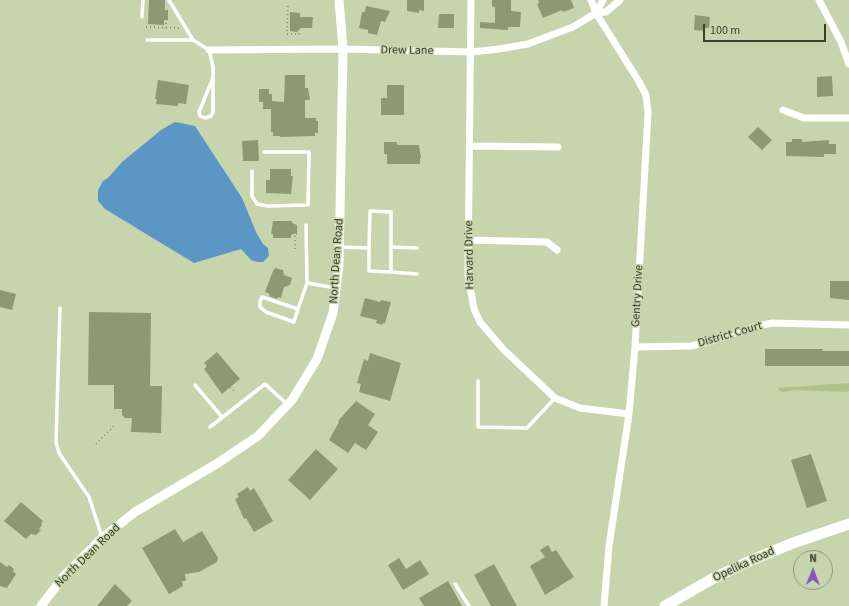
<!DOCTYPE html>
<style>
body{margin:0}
#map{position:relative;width:849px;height:606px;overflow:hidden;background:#c7d5ac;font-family:"Source Sans 3",sans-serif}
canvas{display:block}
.north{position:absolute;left:793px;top:550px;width:40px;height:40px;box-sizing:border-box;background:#c7d5ac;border:1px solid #8e997a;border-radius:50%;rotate:1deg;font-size:11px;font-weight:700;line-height:16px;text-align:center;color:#393e2e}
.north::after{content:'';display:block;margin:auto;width:14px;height:18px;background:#8a50c7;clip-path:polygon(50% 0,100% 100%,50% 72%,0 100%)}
.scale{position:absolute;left:703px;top:24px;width:123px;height:18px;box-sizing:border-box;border:2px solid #393e2e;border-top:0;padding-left:5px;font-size:12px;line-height:14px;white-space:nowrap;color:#393e2e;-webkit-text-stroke:3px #c7d5ac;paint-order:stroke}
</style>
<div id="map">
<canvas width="849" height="606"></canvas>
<div class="north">N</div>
<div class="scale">100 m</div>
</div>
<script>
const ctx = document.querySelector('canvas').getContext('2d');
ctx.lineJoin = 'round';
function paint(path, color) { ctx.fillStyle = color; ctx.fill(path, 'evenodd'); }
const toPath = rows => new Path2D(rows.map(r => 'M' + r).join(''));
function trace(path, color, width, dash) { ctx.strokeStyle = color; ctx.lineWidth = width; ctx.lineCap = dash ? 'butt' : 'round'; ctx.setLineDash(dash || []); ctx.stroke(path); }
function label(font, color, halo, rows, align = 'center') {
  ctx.font = font + ' "Source Sans 3",sans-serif'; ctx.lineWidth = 3; ctx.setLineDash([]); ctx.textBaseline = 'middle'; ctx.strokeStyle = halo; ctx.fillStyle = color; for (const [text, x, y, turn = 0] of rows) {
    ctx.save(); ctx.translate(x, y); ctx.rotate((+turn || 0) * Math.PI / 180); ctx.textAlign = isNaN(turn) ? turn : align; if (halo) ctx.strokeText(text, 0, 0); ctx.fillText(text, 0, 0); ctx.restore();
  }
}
const green = toPath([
 [849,383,849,391,845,392,794,390,782,392,777,388]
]);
const water = toPath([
 [175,122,195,126,242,198,256,232,263,244,268,248,269,256,263,262,257,262,251,260,241,249,194,263,105,209,98,201,98,190,103,181,108,178,122,162,161,130]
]);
const building = toPath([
 [149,0,165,0,165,10,168,10,168,20,164,20,164,25,148,24],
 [407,0,424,0,424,11,419,10,419,13,407,11],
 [492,0,511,0,511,11,521,12,520,27,508,27,508,30,480,28,480,22,495,23,495,7,492,6],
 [538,0,571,0,574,8,563,12,562,10,543,18,537,4,539,3],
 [366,6,390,11,385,22,381,21,377,35,368,33,368,30,359,28,362,12,365,12],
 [290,12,300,13,300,17,313,17,312,28,301,28,297,32,290,31],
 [439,14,454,14,454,28,438,28],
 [695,15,710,17,709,28,704,28,704,31,694,30],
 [285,75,305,75,305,88,308,88,310,100,305,100,305,118,316,118,316,121,318,121,318,133,315,133,315,136,280,137,280,136,273,136,273,132,271,132,271,109,263,109,263,102,259,102,259,89,269,89,269,94,272,94,272,101,284,102],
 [832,76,833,96,817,97,817,77],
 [158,80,189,85,186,104,178,103,178,106,156,104,157,99,155,99],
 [387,85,404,85,404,115,381,115,381,98,387,98],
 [758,127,772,140,762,150,748,137],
 [792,139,802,139,802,142,829,140,829,144,836,144,836,154,824,154,824,157,786,156,786,142,792,142],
 [258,140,259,161,243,161,242,141],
 [384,142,397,142,397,145,419,145,421,158,420,158,420,164,387,164,387,154,384,154],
 [270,169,291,169,291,176,293,176,291,194,266,193,266,180,270,180],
 [273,221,292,221,292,223,297,225,297,233,291,235,291,238,273,238,273,234,271,234],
 [275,268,283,270,284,275,292,278,290,285,284,287,281,298,278,297,277,299,269,296,270,294,265,292,273,271],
 [830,281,849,281,849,300,830,298],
 [0,290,16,294,12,310,0,307],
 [365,298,380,302,381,300,391,302,385,323,383,323,382,325,376,323,377,320,360,316],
 [89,312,151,313,150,386,162,386,161,433,131,432,132,418,125,418,122,415,122,409,114,409,114,385,88,385],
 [765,349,823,349,822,351,849,351,849,366,765,366],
 [217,352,240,379,222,394,204,369,207,366,204,363],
 [370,353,401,363,390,401,359,392,361,384,357,383,364,359,368,361],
 [356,401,375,414,368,425,378,432,366,450,355,443,348,453,329,440,339,422,338,421],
 [316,449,338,469,310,500,288,480],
 [811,454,827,501,807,508,791,460],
 [248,487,250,491,254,488,273,521,254,532,246,518,244,519,235,499,239,497,237,494],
 [21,502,43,521,41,523,42,525,39,529,41,530,36,535,31,534,26,539,4,521],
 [175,529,183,542,202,531,218,558,217,562,199,572,185,574,186,581,182,581,183,586,169,594,142,548],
 [548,545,552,552,556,550,574,577,545,595,530,566,545,557,540,550],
 [399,558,406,569,420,560,429,574,403,590,388,565],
 [0,562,7,567,9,565,14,569,13,571,16,574,7,588,0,586],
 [494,564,517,606,491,606,474,575],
 [448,581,462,606,424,606,419,598],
 [115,584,132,601,127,606,97,606]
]);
const path = toPath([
 [288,6,287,34,299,34,299,30],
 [146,27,180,28],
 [166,28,166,20],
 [295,249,295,234,300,234],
 [230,387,235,392],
 [96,444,114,426]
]);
const lane = toPath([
 [142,17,143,0],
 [147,40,193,40,169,0],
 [193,40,209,50,213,67,213,112,211,116,205,118,200,116,199,112,213,78],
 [252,171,252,196,257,204,268,206,308,205,309,152,264,152],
 [341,247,369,248,370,211,391,212,391,272,417,274],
 [391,247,417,248],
 [369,248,369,271,391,272],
 [307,283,336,288],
 [60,308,56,442,59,453,89,497,102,537],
 [298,309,262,297,260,302,260,307,266,312,294,322,298,309,307,283,306,225],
 [478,381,478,427,527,428,555,398],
 [195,385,222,417],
 [210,427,265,384,288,405],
 [455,584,469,606]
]);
const street = toPath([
 [471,0,468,276,474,309,480,322,503,349,555,398,580,408,629,414],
 [591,0,596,13,638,80,646,95,648,113,635,347,629,414,609,546,604,606],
 [819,0,841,42,849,64],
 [596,13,603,0],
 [209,50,343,49,472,52,499,49,528,44,573,27,596,13,606,12,620,0],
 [783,110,804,118,849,118],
 [470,146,558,147],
 [469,240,547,242,557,250],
 [635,347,691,346,712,341,750,328,772,323,849,325]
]);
const secondary = toPath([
 [41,606,63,577,102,538,135,512,218,463,258,436,292,400,317,359,333,313,339,265,343,49,339,0]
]);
const primary = toPath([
 [665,606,712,579,752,560,793,543,849,524]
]);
const streetNames = [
 ["Drew Lane",407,51,1],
 ["Harvard Drive",470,255,-91],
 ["North Dean Road",337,261,-86],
 ["Gentry Drive",638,296,-87],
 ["District Court",730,335,-16],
 ["North Dean Road",88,556,-44],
 ["Opelika Road",744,565,-25]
];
paint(green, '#afc388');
paint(water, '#5b97c5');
paint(building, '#8c9a73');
trace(path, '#7e876b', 1.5, [1, 3]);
trace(lane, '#fff', 3.5);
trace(street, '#fff', 7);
trace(secondary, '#fff', 9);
trace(primary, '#fff', 11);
label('12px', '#393e2e', '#c7d5ac', streetNames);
</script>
